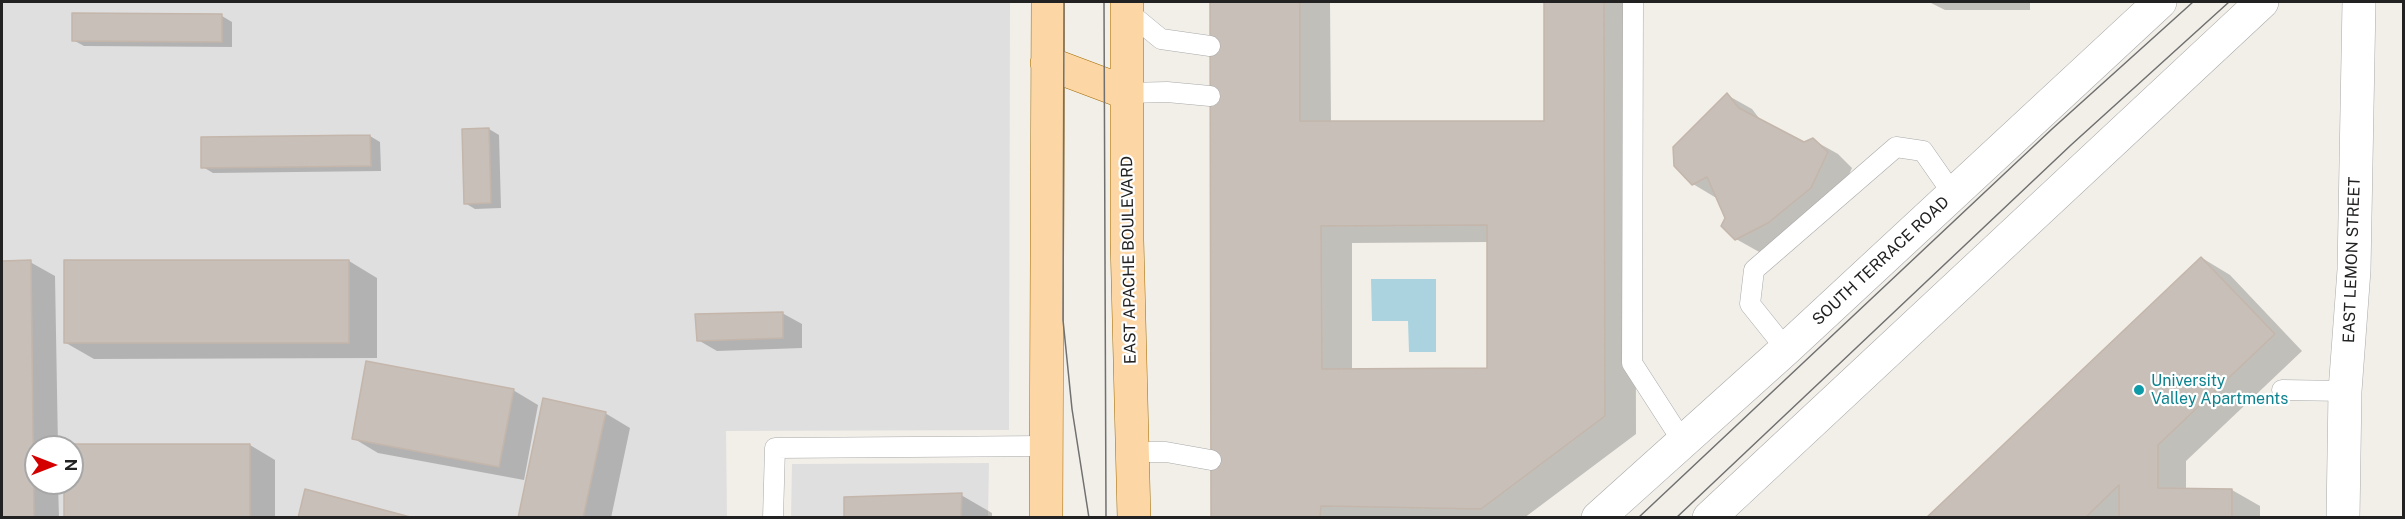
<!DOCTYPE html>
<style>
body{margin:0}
#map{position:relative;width:2405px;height:519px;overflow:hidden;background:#f2efe9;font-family:"Public Sans",sans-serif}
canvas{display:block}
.frame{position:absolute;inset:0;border:3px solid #222;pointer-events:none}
.north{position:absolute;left:24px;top:435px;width:60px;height:60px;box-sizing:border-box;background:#fff;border:2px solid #a7a7a7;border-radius:50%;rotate:90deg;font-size:16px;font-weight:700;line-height:24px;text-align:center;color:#222}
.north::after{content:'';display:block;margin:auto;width:21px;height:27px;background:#d40000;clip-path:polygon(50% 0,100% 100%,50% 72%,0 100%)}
</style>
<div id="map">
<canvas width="2405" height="519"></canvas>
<div class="frame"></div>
<div class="north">N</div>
</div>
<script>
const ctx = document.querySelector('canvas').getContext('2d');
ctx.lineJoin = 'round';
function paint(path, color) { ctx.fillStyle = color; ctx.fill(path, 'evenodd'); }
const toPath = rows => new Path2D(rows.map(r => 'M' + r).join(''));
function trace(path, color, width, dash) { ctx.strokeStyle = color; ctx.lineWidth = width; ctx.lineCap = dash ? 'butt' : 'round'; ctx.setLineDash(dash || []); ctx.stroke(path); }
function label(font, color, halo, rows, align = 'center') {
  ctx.font = font + ' "Public Sans",sans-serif'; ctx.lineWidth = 4.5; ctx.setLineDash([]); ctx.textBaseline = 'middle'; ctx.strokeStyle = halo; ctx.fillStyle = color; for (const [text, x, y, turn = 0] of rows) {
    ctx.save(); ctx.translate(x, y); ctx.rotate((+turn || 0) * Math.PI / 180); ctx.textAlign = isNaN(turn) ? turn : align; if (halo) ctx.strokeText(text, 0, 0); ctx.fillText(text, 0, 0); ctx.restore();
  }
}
const residential = toPath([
 [2,2,1010,2,1009,430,726,431,727,517,2,517],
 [36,447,72,447,72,483,36,483],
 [989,463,988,517,791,518,792,464]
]);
const water = toPath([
 [1371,279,1436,279,1436,352,1409,352,1408,321,1372,321]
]);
const shadow = toPath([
 [1212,2,1330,2,1331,123,1546,122,1546,2,1635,2,1636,434,1524,518,1213,518],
 [1488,242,1488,370,1352,371,1352,243],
 [1929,2,2030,2,2030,10,1945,10],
 [222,16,232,22,232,47,84,46,73,40],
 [1727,95,1752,109,1762,122,1804,144,1813,140,1838,154,1852,168,1836,202,1761,253,1736,239,1718,199,1693,184],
 [489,129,499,135,501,208,475,209,465,203],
 [370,136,380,142,381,171,213,173,203,167],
 [2202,258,2230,275,2302,351,2186,461,2186,489,2232,490,2260,506,2260,518,1928,518],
 [349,261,377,278,377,358,94,359,66,343],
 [2,262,30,262,55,276,58,447,36,447,36,483,58,483,59,518,2,518],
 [782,313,802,324,802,348,717,351,698,340],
 [513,390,538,405,524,480,378,453,353,438],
 [605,413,630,428,611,518,519,518],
 [250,445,275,460,275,518,66,518,66,483,72,483,72,447,66,447],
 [961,495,992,513,992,518,846,518]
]);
const building = toPath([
 [1210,2,1300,2,1300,121,1544,121,1544,2,1604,2,1605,416,1481,509,1321,506,1320,518,1211,518,1210,2],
 [1487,225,1487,368,1322,369,1321,226,1487,225],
 [72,13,222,14,222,42,72,41,72,13],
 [1727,93,1739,108,1804,142,1813,138,1828,152,1811,188,1768,223,1735,240,1721,226,1725,218,1707,177,1692,185,1674,166,1673,147,1727,93],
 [489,128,491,203,464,204,462,129,489,128],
 [370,135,371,166,201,168,201,137,370,135],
 [2201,257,2275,334,2158,445,2158,488,2232,489,2232,518,2119,518,2119,485,2085,518,1926,518,2201,257],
 [31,260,34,518,2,518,2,261,31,260],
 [64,260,349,260,349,343,64,343,64,260],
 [783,312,783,338,697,341,695,314,783,312],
 [366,361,514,389,499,467,352,439,366,361],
 [543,398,606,412,583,518,518,518,543,398],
 [64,444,250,444,250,518,64,518,64,483,72,483,72,447,64,447,64,444],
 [305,489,414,518,298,518,305,489],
 [962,493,961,518,844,518,844,497,962,493]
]);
const service = toPath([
 [1633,2,1632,363,1683,442],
 [1127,11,1161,39,1210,46],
 [1127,93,1167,92,1210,96],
 [1786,349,1750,304,1754,270,1896,147,1923,151,1953,194],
 [2282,390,2345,391],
 [1133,452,1166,452,1211,460],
 [773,518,775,448,1046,446]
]);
const minor = toPath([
 [2343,518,2345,391,2354,270,2359,2]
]);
const tertiary = toPath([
 [1598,518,1786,349,2160,2],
 [1709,518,2262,2]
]);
const primary = toPath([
 [1127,2,1127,240,1134,518],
 [1047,63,1127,93],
 [1046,518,1048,2]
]);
const tram = toPath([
 [1064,2,1063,320,1072,409,1089,518],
 [1104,2,1106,518],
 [1638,518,2052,129,2193,2],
 [1676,518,2071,145,2229,2]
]);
const markers = [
 [2139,390,6,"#0f9aa8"]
];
const streetNames = [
 ["EAST APACHE BOULEVARD",1129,260,-91],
 ["EAST LEMON STREET",2352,260,-88],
 ["SOUTH TERRACE ROAD",1881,261,-43]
];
const cultureNames = [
 ["University",2151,381],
 ["Valley Apartments",2151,399]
];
paint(residential, '#e0dfdf');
paint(water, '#aad3df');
paint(shadow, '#0003');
paint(building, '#c7bfb8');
trace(building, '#c4b6ab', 1.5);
trace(service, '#a9a9a9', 21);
trace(minor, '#a9a9a9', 34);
trace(tertiary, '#a9a9a9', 34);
trace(primary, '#a06b00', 34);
trace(service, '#fff', 20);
trace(minor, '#fff', 33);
trace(tertiary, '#fff', 33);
trace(primary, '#fcd6a4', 33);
trace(tram, '#707070', 1.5);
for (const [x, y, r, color] of markers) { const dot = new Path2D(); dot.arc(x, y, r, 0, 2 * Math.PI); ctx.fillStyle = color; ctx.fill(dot); trace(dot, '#fff', 2); }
label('16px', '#222', '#fff', streetNames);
label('16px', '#0d838f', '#fff', cultureNames, 'left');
</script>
